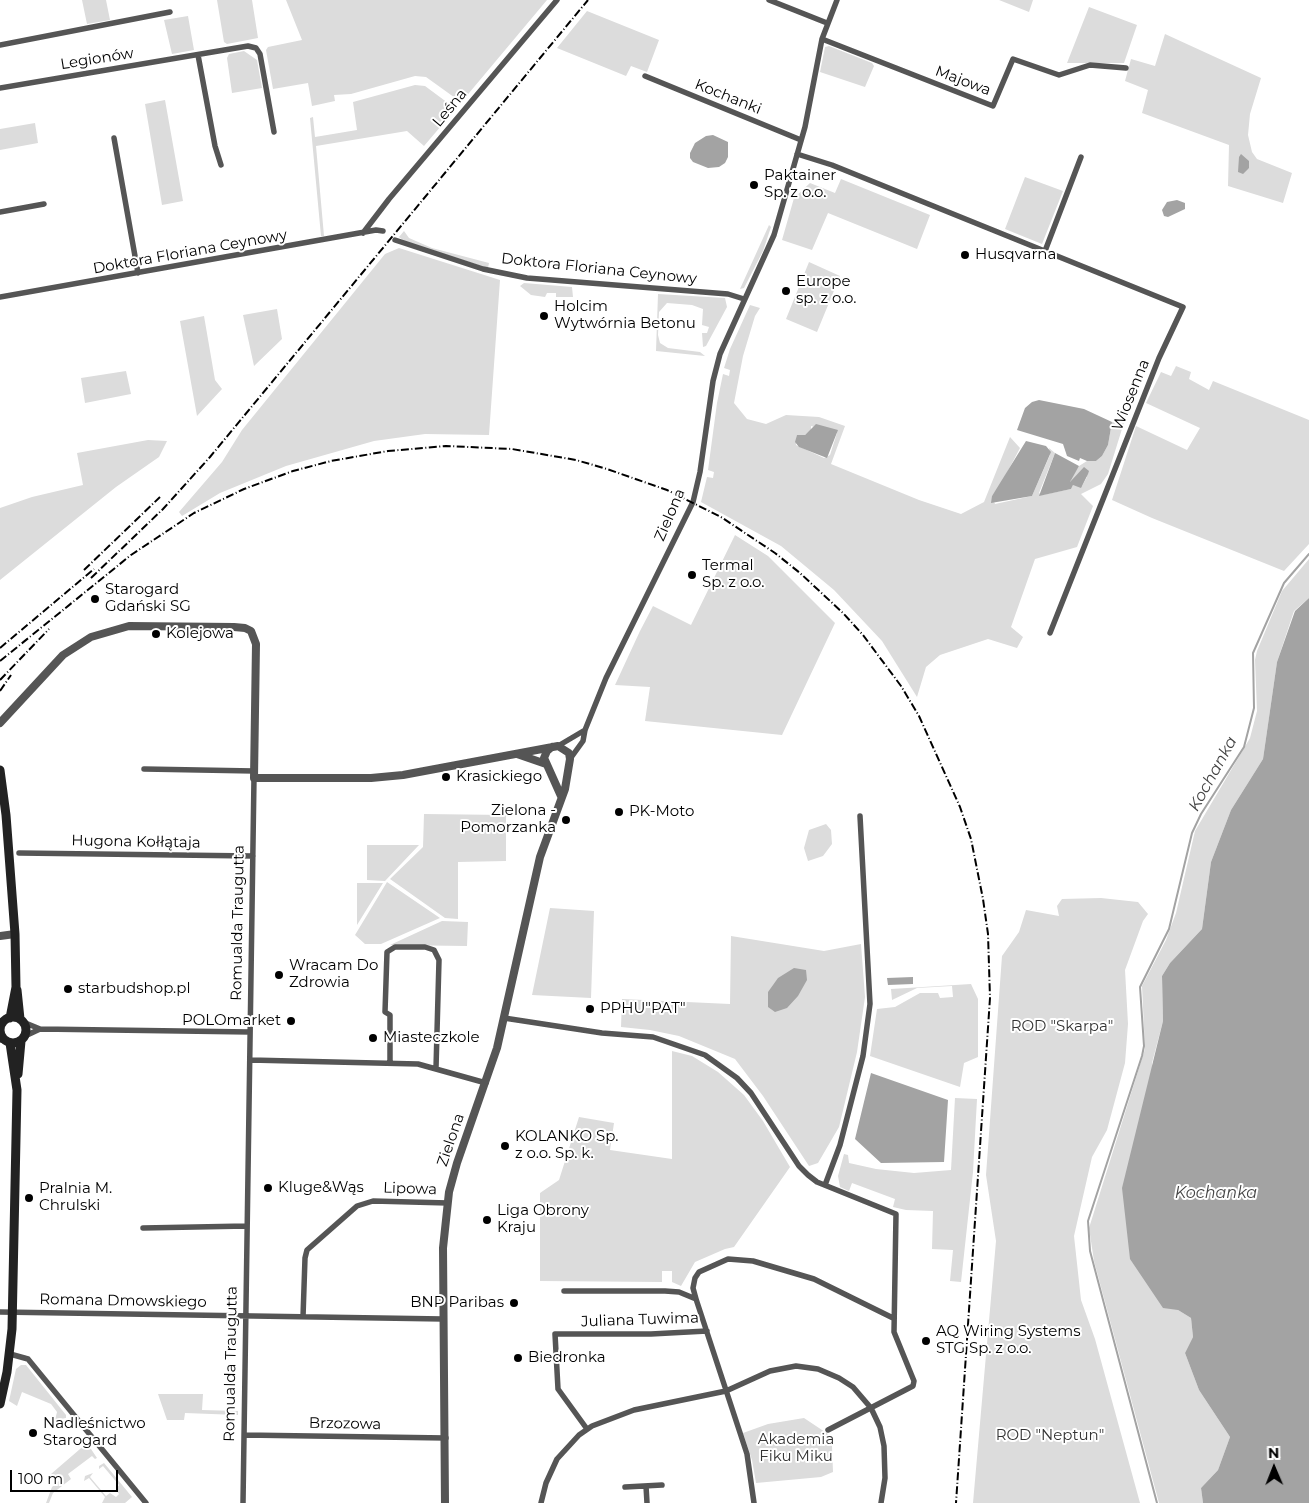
<!DOCTYPE html>
<meta charset="utf-8">
<style>
body{margin:0}
#map{position:relative;width:1309px;height:1503px;overflow:hidden;background:#fff;font-family:Montserrat,sans-serif}
canvas{display:block}
.north{position:absolute;left:1249px;top:1443px;width:50px;height:50px;-webkit-text-stroke:4px #fff;paint-order:stroke;rotate:359deg;font-size:14px;font-weight:700;line-height:20px;text-align:center;color:#000}
.north::after{content:'';display:block;margin:auto;width:18px;height:22px;background:#000;clip-path:polygon(50% 0,100% 100%,50% 72%,0 100%)}
.scale{position:absolute;left:10px;top:1470px;width:108px;height:22px;box-sizing:border-box;border:2px solid #000;border-top:0;padding-left:6px;font-size:15px;line-height:18px;white-space:nowrap;color:#000;-webkit-text-stroke:4px #fff;paint-order:stroke}
</style>
<div id="map">
<canvas width="1309" height="1503"></canvas>
<div class="north">N</div>
<div class="scale">100 m</div>
</div>
<script>
const ctx = document.querySelector('canvas').getContext('2d');
ctx.lineJoin = 'round';
function paint(path, color) { ctx.fillStyle = color; ctx.fill(path, 'evenodd'); }
const toPath = rows => new Path2D(rows.map(r => 'M' + r).join(''));
function trace(path, color, width, dash) { ctx.strokeStyle = color; ctx.lineWidth = width; ctx.lineCap = dash ? 'butt' : 'round'; ctx.setLineDash(dash || []); ctx.stroke(path); }
function label(font, color, halo, rows, align = 'center') {
  ctx.font = font + ' Montserrat,sans-serif'; ctx.lineWidth = 4; ctx.setLineDash([]); ctx.textBaseline = 'middle'; ctx.strokeStyle = halo; ctx.fillStyle = color; for (const [text, x, y, turn = 0] of rows) {
    ctx.save(); ctx.translate(x, y); ctx.rotate((+turn || 0) * Math.PI / 180); ctx.textAlign = isNaN(turn) ? turn : align; if (halo) ctx.strokeText(text, 0, 0); ctx.fillText(text, 0, 0); ctx.restore();
  }
}
const green = toPath([
 [82,0,106,0,110,20,87,24],
 [217,0,252,0,258,38,227,44,224,42],
 [286,0,547,0,464,99,458,100,426,77,415,76,351,94,334,95,335,101,312,106,308,83,273,89,266,50,268,47,302,40],
 [999,0,1033,0,1029,12],
 [1089,7,1137,25,1124,63,1067,63],
 [587,11,659,40,647,72,631,66,626,76,557,48],
 [188,16,194,50,172,54,164,20],
 [1165,34,1261,78,1250,114,1248,135,1252,152,1257,159,1292,173,1283,203,1228,186,1229,145,1142,113,1148,90,1125,81,1131,59,1155,66],
 [829,46,872,63,874,66,865,87,820,72,825,47],
 [244,51,257,60,262,88,232,93,227,58,229,54],
 [415,85,425,86,452,106,453,112,424,146,407,131,316,146,324,236,321,236,310,118,313,117,315,137,357,130,353,102],
 [165,100,183,201,162,205,145,104],
 [35,123,38,143,0,150,0,129],
 [1025,177,1063,191,1042,244,1005,229],
 [841,179,930,215,917,249,828,213,812,250,782,240,794,198,810,183,835,193],
 [769,225,771,227,763,251,744,288,740,289],
 [404,231,409,238,432,248,489,263,488,268,404,241,399,237],
 [399,248,500,280,489,435,425,434,374,441,286,466,220,493,182,516,179,512,222,462,242,430,385,254],
 [809,262,840,276,817,332,786,319],
 [524,283,572,287,573,297,556,297,556,293,547,293,545,297,531,295,520,286],
 [658,294,725,298,727,307,706,346,703,347,702,333,707,333,709,327,702,325,703,309,692,305,667,303,659,312,658,335,660,343,668,348,700,352,705,356,656,351],
 [750,305,760,308,755,316,743,356,734,403,747,419,766,424,786,415,819,417,845,426,831,464,919,500,961,514,984,502,1010,437,1020,448,1001,484,992,496,995,504,1032,496,1050,455,1049,448,1055,453,1039,493,1042,495,1071,489,1073,485,1082,486,1087,477,1081,471,1071,482,1071,478,1079,466,1087,461,1096,461,1102,456,1108,445,1112,422,1126,416,1108,474,1101,484,1081,494,1093,506,1077,547,1035,559,1011,627,1023,637,1017,648,988,639,940,655,926,667,917,697,882,641,834,590,781,546,701,502,707,477,713,478,714,472,708,470,717,403,723,374,729,376,730,370,724,368,730,349],
 [811,426,837,433,830,455,824,458,796,445,797,435,805,435,811,430],
 [277,309,282,339,254,366,243,315],
 [204,316,215,380,222,389,197,416,180,321],
 [1176,366,1191,372,1189,379,1209,390,1213,381,1309,420,1309,544,1284,571,1152,518,1112,500,1136,426,1187,450,1200,428,1146,403,1161,372,1171,376],
 [126,371,131,394,85,403,81,378],
 [148,440,167,441,159,457,116,487,0,580,0,508,32,497,83,485,77,453],
 [735,535,768,556,835,623,782,735,645,721,650,687,615,685,640,631,653,606,691,625],
 [1309,559,1309,598,1294,611,1277,662,1263,759,1231,810,1211,862,1202,929,1170,963,1162,976,1163,1021,1152,1063,1178,1310,1191,1318,1193,1337,1185,1353,1199,1390,1230,1437,1218,1470,1201,1488,1203,1503,1159,1503,1094,1261,1089,1228,1145,1049,1142,986,1166,940,1176,913,1195,831,1250,738,1257,711,1255,660,1257,651,1282,591],
 [424,814,506,815,506,861,458,862,458,919,445,918,390,879,423,847],
 [826,824,831,830,832,844,823,856,808,861,804,848,809,830],
 [367,845,419,845,385,881,367,880],
 [387,882,440,918,381,944,365,944,355,935],
 [357,883,383,883,357,925],
 [1101,898,1138,902,1148,914,1143,921,1125,970,1128,1024,1125,1063,1107,1130,1092,1157,1074,1236,1081,1300,1095,1339,1140,1503,973,1503,996,1241,986,1175,1002,956,1019,932,1026,910,1059,916,1057,906,1062,899],
 [550,908,594,911,591,998,532,995],
 [442,921,468,922,467,946,390,945],
 [731,936,824,951,861,944,865,997,857,1052,839,1127,818,1163,809,1166,763,1096,735,1059,679,1036,650,1030,621,1027,622,999,730,1004],
 [971,984,978,999,978,1057,964,1063,960,1087,870,1056,877,1009,895,1007,920,993,938,993,940,998,953,997,952,986,917,988,892,1000,891,989],
 [672,1051,692,1056,718,1072,744,1095,763,1121,790,1167,734,1247,725,1249,695,1262,681,1286,672,1282,672,1271,662,1271,662,1282,540,1281,540,1193,559,1180,579,1117,614,1123,610,1150,672,1159],
 [955,1098,977,1099,973,1172,961,1282,950,1281,953,1250,932,1249,933,1211,906,1210,893,1207,895,1199,852,1183,849,1191,840,1187,838,1176,844,1154,848,1155,849,1163,876,1169,914,1173,951,1170],
 [21,1365,26,1365,66,1415,66,1418,55,1420,57,1412,51,1404,22,1392,17,1406,9,1401,16,1369],
 [158,1394,203,1394,202,1410,238,1411,238,1415,185,1413,184,1420,167,1420],
 [804,1418,828,1434,832,1446,833,1472,821,1477,756,1483,752,1460,743,1433,768,1424],
 [87,1443,97,1458,95,1459,92,1456,68,1474,71,1479,53,1493,49,1503,46,1503,52,1487,62,1478,51,1474],
 [104,1463,132,1497,125,1503,102,1503,105,1497,89,1478,84,1481,85,1476,93,1473,90,1477,106,1496,110,1493,116,1497,119,1494,116,1490,119,1485,103,1466,99,1469,99,1466]
]);
const water = toPath([
 [713,135,728,142,728,157,725,163,719,167,708,168,693,162,690,158,690,153,695,143,706,136],
 [1241,154,1249,161,1249,168,1243,174,1238,172,1239,157],
 [1177,200,1185,203,1185,209,1168,217,1164,216,1162,210,1167,202],
 [1039,400,1084,409,1112,422,1108,445,1102,456,1096,461,1087,461,1080,458,1079,461,1067,456,1063,444,1017,430,1025,408,1032,402],
 [816,424,838,430,827,458,799,447,795,442,797,435,805,435],
 [1026,441,1046,446,1051,452,1032,496,991,503,992,496],
 [1055,453,1079,466,1070,482,1084,467,1089,471,1088,474,1081,488,1073,485,1071,489,1039,496],
 [1309,598,1309,1503,1203,1503,1201,1488,1218,1470,1230,1437,1199,1390,1185,1353,1193,1337,1191,1318,1178,1310,1163,1308,1130,1259,1122,1188,1163,1021,1162,976,1170,963,1202,929,1211,862,1231,810,1263,759,1277,662,1295,611],
 [794,968,806,970,807,980,798,996,787,1008,775,1012,768,1007,768,992,778,978],
 [913,977,913,984,888,985,887,978],
 [871,1073,948,1100,944,1162,881,1163,855,1139]
]);
const stream = toPath([
 [1157,1503,1090,1251,1088,1221,1142,1056,1144,1046,1140,987,1169,929,1192,833,1201,814,1244,747,1254,708,1253,653,1284,583,1309,554]
]);
const minor = toPath([
 [769,0,827,23],
 [822,39,993,106,1013,59,1059,75,1090,65,1126,68],
 [0,45,170,12],
 [198,55,215,146,221,165],
 [645,76,801,140],
 [0,88,248,46,256,48,260,54,274,132],
 [114,138,138,273],
 [797,154,832,165,1183,307,1159,358,1050,633],
 [0,212,44,204],
 [363,233,389,199,557,0],
 [395,240,483,269,527,278,728,294,744,299],
 [1045,251,1081,157],
 [0,297,376,230,383,231],
 [558,746,585,730],
 [570,759,583,741,585,730,606,678,693,502,700,472,713,381,720,354,774,235,805,127,822,39,837,0],
 [144,769,254,771],
 [19,853,253,856],
 [504,1018,602,1033,653,1037,705,1055,737,1078,751,1093,799,1166,808,1175,817,1182,896,1214,894,1332,914,1381,913,1386,828,1430],
 [23,1022,40,1029,250,1032],
 [0,1028,1,1027],
 [25,1036,40,1029],
 [0,1040,5,1040],
 [250,1060,418,1064,486,1083],
 [390,1063,390,1015,385,1012,387,952,395,947,425,947,434,950,439,960,436,1068],
 [825,1185,840,1145,863,1056,870,1004,860,816],
 [143,1228,247,1226],
 [564,1291,665,1291,679,1292,696,1299],
 [0,1312,443,1319],
 [303,1317,305,1258,307,1250,357,1206,373,1201,448,1203],
 [10,1354,28,1359,146,1503],
 [587,1429,558,1389,555,1334,651,1334,707,1331],
 [244,1435,446,1438],
 [646,1486,647,1503],
 [625,1487,662,1485],
 [243,1503,254,778],
 [541,1503,546,1483,557,1459,579,1435,592,1426,634,1410,726,1391,770,1371,796,1366,818,1369,839,1378,853,1387,871,1408,880,1427,884,1446,885,1478,881,1503],
 [754,1503,747,1454,696,1299,693,1288,695,1278,699,1272,728,1259,753,1261,814,1279,893,1318]
]);
const tertiary = toPath([
 [0,723,63,655,91,637,129,626,234,627,245,628,251,631,256,644,254,778,371,778,403,775,558,746,569,753,570,759,565,789,540,857,497,1048,457,1163,449,1192,443,1248,445,1503],
 [552,747,547,751,544,758,561,796],
 [517,754,546,764],
 [0,936,15,934]
]);
const secondary = toPath([
 [0,770,6,815,15,934,16,987,10,1018],
 [17,990,20,1019],
 '0 1030a13 13 0 1 1 26 0a13 13 0 1 1-26 0Z',
 [18,1074,21,1041],
 [0,1404,7,1372,12,1329,17,1090,10,1043]
]);
const rail = toPath([
 [84,570,160,497],
 [91,578,163,509,210,457,588,0],
 [0,648,94,569],
 [0,661,131,555,194,513,244,489,293,471,331,461,388,451,446,446,512,449,576,460,607,469,667,490,721,517,775,553,800,573,843,613,863,635,901,686,919,716,960,807,971,839,983,899,988,934,990,998,956,1503],
 [0,680,49,629],
 [0,691,11,675]
]);
const markers = [
 [754,185,5,"#000"],
 [965,255,5,"#000"],
 [786,291,5,"#000"],
 [544,316,5,"#000"],
 [692,575,5,"#000"],
 [95,599,5,"#000"],
 [156,634,5,"#000"],
 [446,777,5,"#000"],
 [619,812,5,"#000"],
 [566,820,5,"#000"],
 [279,975,5,"#000"],
 [68,989,5,"#000"],
 [590,1009,5,"#000"],
 [291,1021,5,"#000"],
 [373,1038,5,"#000"],
 [505,1146,5,"#000"],
 [268,1188,5,"#000"],
 [29,1198,5,"#000"],
 [487,1220,5,"#000"],
 [514,1303,5,"#000"],
 [926,1341,5,"#000"],
 [518,1358,5,"#000"],
 [33,1433,5,"#000"]
];
const streetNames = [
 ["Legionów",97,59,-9],
 ["Majowa",963,81,21],
 ["Kochanki",728,97,22],
 ["Leśna",450,108,-50],
 ["Doktora Floriana Ceynowy",190,252,-10],
 ["Doktora Floriana Ceynowy",599,269,6],
 ["Wiosenna",1131,395,-68],
 ["Zielona",670,515,-67],
 ["Hugona Kołłątaja",136,842,1],
 ["Romualda Traugutta",238,923,-89],
 ["Zielona",451,1140,-71],
 ["Lipowa",410,1189,2],
 ["Romana Dmowskiego",123,1301,1],
 ["Juliana Tuwima",640,1320,-2],
 ["Romualda Traugutta",231,1364,-89],
 ["Brzozowa",345,1424,1]
];
const poiNames = [
 ["Paktainer",764,176],
 ["Sp. z o.o.",764,193],
 ["Husqvarna",975,255],
 ["Europe",796,282],
 ["sp. z o.o.",796,299],
 ["Holcim",554,307],
 ["Wytwórnia Betonu",554,324],
 ["Termal",702,566],
 ["Sp. z o.o.",702,583],
 ["Starogard",105,590],
 ["Gdański SG",105,607],
 ["Kolejowa",166,634],
 ["Krasickiego",456,777],
 ["Zielona -",556,811,"right"],
 ["Pomorzanka",556,828,"right"],
 ["PK-Moto",629,812],
 ["Wracam Do",289,966],
 ["Zdrowia",289,983],
 ["starbudshop.pl",78,989],
 ["PPHU\"PAT\"",600,1009],
 ["POLOmarket",281,1021,"right"],
 ["Miasteczkole",383,1038],
 ["KOLANKO Sp.",515,1137],
 ["z o.o. Sp. k.",515,1154],
 ["Kluge&Wąs",278,1188],
 ["Pralnia M.",39,1189],
 ["Chrulski",39,1206],
 ["Liga Obrony",497,1211],
 ["Kraju",497,1228],
 ["BNP Paribas",504,1303,"right"],
 ["AQ Wiring Systems",936,1332],
 ["STG Sp. z o.o.",936,1349],
 ["Biedronka",528,1358],
 ["Nadleśnictwo",43,1424],
 ["Starogard",43,1441]
];
const parkNames = [
 ["ROD \"Skarpa\"",1062,1027],
 ["ROD \"Neptun\"",1050,1436],
 ["Akademia",796,1440],
 ["Fiku Miku",796,1457]
];
const waterNames = [
 ["Kochanka",1213,774,-61],
 ["Kochanka",1216,1193]
];
paint(green, '#dcdcdc');
paint(water, '#a3a3a3');
trace(stream, '#a3a3a3', 2);
trace(minor, '#555', 5.5);
trace(tertiary, '#555', 8);
trace(secondary, '#222', 9);
trace(rail, '#000', 2, [8, 2.5, 1, 2.5]);
for (const [x, y, r, color] of markers) { const dot = new Path2D(); dot.arc(x, y, r, 0, 2 * Math.PI); ctx.fillStyle = color; ctx.fill(dot); trace(dot, '#fff', 2); }
label('15px', '#000', '#fff', streetNames);
label('15px', '#000', '#fff', poiNames, 'left');
label('15px', '#333', '#fff', parkNames);
label('italic 16px', '#444', '#fff', waterNames);
</script>
